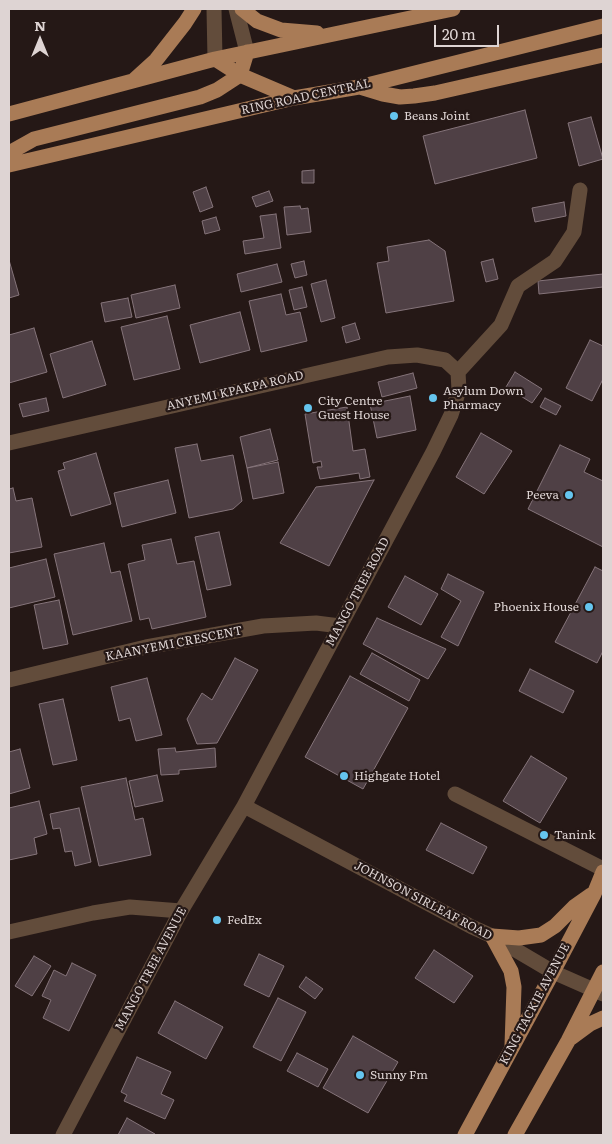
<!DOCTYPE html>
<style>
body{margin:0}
#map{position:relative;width:612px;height:1144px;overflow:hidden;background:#251816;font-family:Literata,serif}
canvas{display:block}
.frame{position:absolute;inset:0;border:10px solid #ded4d3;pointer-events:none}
.north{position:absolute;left:15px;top:15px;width:50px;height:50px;-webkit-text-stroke:4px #251816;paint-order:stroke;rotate:0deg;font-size:14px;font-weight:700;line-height:20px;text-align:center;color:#ded4d3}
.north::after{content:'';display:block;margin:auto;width:18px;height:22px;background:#ded4d3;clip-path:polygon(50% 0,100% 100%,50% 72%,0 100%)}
.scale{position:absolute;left:434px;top:25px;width:65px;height:22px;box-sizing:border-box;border:2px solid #ded4d3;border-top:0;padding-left:6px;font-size:15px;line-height:18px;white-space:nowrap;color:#ded4d3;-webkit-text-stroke:4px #251816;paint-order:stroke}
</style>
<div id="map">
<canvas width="612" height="1144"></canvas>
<div class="frame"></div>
<div class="north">N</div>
<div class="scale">20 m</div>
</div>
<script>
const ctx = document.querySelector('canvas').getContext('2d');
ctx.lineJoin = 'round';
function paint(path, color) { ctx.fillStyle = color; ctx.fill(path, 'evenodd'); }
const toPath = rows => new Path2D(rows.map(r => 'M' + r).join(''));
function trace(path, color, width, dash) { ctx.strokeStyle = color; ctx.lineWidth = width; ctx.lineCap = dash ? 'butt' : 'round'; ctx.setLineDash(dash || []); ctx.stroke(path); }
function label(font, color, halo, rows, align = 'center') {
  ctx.font = font + ' Literata,serif'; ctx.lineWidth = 4.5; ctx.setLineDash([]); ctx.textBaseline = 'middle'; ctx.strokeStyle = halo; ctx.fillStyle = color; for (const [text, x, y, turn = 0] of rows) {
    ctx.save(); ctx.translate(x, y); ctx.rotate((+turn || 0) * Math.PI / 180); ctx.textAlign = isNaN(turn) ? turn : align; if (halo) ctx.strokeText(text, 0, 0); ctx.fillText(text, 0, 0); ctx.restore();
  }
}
const building = toPath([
 [525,110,537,158,435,184,423,136,525,110],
 [591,117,603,159,579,166,568,123,591,117],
 [314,170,314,183,302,183,302,171,314,170],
 [206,187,213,207,200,212,193,192,206,187],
 [269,191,273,201,256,207,252,197,269,191],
 [564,202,566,216,535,222,532,208,564,202],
 [300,206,301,209,308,208,311,232,287,235,284,207,300,206],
 [276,214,281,248,245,254,243,241,264,238,260,216,276,214],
 [216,217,220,230,205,234,202,221,216,217],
 [429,240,445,251,454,301,386,313,377,263,389,261,387,247,429,240],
 [493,259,498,279,486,282,481,262,493,259],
 [9,260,19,295,9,298,9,260],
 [304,261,307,275,295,278,291,264,304,261],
 [277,264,282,282,241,292,237,274,277,264],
 [603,274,603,287,539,294,538,281,603,274],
 [326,280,335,318,321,322,311,284,326,280],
 [175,285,180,308,136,318,131,295,175,285],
 [302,287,307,307,294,310,289,290,302,287],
 [281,294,286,315,300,312,307,341,261,352,249,301,281,294],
 [128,298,132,317,105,322,101,303,128,298],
 [240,312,250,350,200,363,190,325,240,312],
 [167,316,180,369,134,380,121,327,167,316],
 [355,323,360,339,346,343,342,327,355,323],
 [34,328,47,372,9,383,9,335,34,328],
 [590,340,603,346,603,379,592,401,566,388,590,340],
 [92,341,106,385,63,398,50,354,92,341],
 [515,372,542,389,532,403,506,387,515,372],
 [413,373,417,388,382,397,378,382,413,373],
 [410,396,416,430,377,438,370,404,410,396],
 [46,398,49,411,23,417,19,404,46,398],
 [545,398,561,406,556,415,540,407,545,398],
 [347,407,353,451,365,449,370,477,360,479,359,473,320,479,317,467,322,467,321,461,313,463,305,414,347,407],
 [270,429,278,460,247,468,240,437,270,429],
 [481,433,512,451,484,494,456,477,481,433],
 [197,444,201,461,233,455,242,501,233,509,189,518,175,448,197,444],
 [560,445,590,459,584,472,603,481,603,547,528,509,560,445],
 [96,453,111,504,71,516,58,471,65,469,63,463,96,453],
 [278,462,284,493,253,499,247,468,278,462],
 [168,480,176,513,122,527,114,493,168,480],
 [374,480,329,566,280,543,316,487,374,480],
 [13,488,16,501,32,498,42,547,9,553,9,489,13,488],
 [219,532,231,585,207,590,195,537,219,532],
 [171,539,177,564,194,561,206,617,152,629,149,618,140,620,128,564,145,560,142,545,171,539],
 [104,543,111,573,120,571,132,621,73,635,54,554,104,543],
 [46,559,55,597,9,608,9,568,46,559],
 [595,567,603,571,603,651,597,663,555,642,595,567],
 [448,574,484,592,458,646,441,637,461,601,441,589,448,574],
 [405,576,438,594,421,625,388,607,405,576],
 [59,600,68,644,43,649,34,605,59,600],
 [377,618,446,649,428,679,363,644,377,618],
 [372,653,420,680,409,701,360,674,372,653],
 [235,658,258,670,217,743,197,744,187,719,202,693,212,700,235,658],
 [530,669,574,691,563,713,519,691,530,669],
 [350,676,408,708,363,789,305,757,350,676],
 [147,678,162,735,136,741,130,718,119,721,111,687,147,678],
 [63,699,77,760,53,765,39,704,63,699],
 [175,748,176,752,215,748,216,767,179,770,179,774,161,775,158,749,175,748],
 [20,749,30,788,9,794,9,752,20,749],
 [531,756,567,778,540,823,503,801,531,756],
 [157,775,163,801,135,807,129,781,157,775],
 [126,778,135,820,143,818,151,855,99,866,81,787,126,778],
 [39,801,47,834,34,838,37,854,9,860,9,808,39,801],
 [79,808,91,862,75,866,72,851,65,852,60,828,53,829,50,814,79,808],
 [441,823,487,847,473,874,426,850,441,823],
 [434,950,473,976,454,1003,415,978,434,950],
 [259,954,284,966,269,997,244,985,259,954],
 [34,956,51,966,32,996,15,986,34,956],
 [72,963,96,975,69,1031,43,1018,51,1000,42,996,54,970,66,976,72,963],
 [306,977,323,989,315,999,299,987,306,977],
 [278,998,306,1012,281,1061,253,1047,278,998],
 [175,1001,223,1027,206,1059,158,1033,175,1001],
 [353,1036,398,1062,368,1113,323,1088,353,1036],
 [297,1053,328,1069,318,1087,287,1071,297,1053],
 [137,1057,171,1072,161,1094,174,1100,165,1119,124,1101,127,1095,121,1092,137,1057],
 [127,1118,155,1134,154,1135,118,1135,127,1118]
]);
const minor = toPath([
 [214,9,215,59],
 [236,9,247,52],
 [458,372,501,325,518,286,555,261,574,232,580,190],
 [9,443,388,357,417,355,445,360,458,372],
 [9,680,146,647,263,626,316,623,340,626],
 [455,794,603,869],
 [244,806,472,927,492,936,553,972,603,994],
 [9,932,93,913,130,907,181,911],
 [63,1135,181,911,244,806,433,452,451,415,459,390,458,372]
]);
const major = toPath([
 [242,9,257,21,281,30,317,33],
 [215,59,240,75,294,98],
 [134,80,156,60,185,23,194,9],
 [360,87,383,94,400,97,414,96,435,93,603,55],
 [9,114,215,59,453,9],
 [9,153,34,139,200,97,217,90,240,75,247,52],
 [9,165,294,98,359,87,603,26],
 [571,1038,590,1024,603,1018],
 [512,1045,514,987,511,971,492,936,519,938,541,935,555,926,574,907,591,895],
 [465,1135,553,972,594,894,603,872],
 [515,1135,568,1041,603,972]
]);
const markers = [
 [394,116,5,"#65c5ee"],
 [433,398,5,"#65c5ee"],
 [308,408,5,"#65c5ee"],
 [569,495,5,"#65c5ee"],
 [589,607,5,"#65c5ee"],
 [344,776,5,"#65c5ee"],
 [544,835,5,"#65c5ee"],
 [217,920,5,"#65c5ee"],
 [360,1075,5,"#65c5ee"]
];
const streetNames = [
 ["RING ROAD CENTRAL",306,97,-12],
 ["ANYEMI KPAKPA ROAD",235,391,-13],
 ["MANGO TREE ROAD",358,592,-62],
 ["KAANYEMI CRESCENT",174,644,-11],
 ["JOHNSON SIRLEAF ROAD",423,901,28],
 ["MANGO TREE AVENUE",151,969,-62],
 ["KING TACKIE AVENUE",535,1004,-62]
];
const poiNames = [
 ["Beans Joint",404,116],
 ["Asylum Down",443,391],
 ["Pharmacy",443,405],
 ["City Centre",318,401],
 ["Guest House",318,415],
 ["Peeva",559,495,"right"],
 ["Phoenix House",579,607,"right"],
 ["Highgate Hotel",354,776],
 ["Tanink",554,835],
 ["FedEx",227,920],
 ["Sunny Fm",370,1075]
];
paint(building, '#4f4045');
trace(building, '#85747a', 1);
trace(minor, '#624c3b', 15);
trace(major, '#a97b56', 15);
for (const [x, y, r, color] of markers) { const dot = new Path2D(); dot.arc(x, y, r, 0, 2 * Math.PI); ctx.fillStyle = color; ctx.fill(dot); trace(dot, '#251816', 2); }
label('12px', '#ded4d3', '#251816', streetNames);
label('12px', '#ded4d3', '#251816', poiNames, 'left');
</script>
